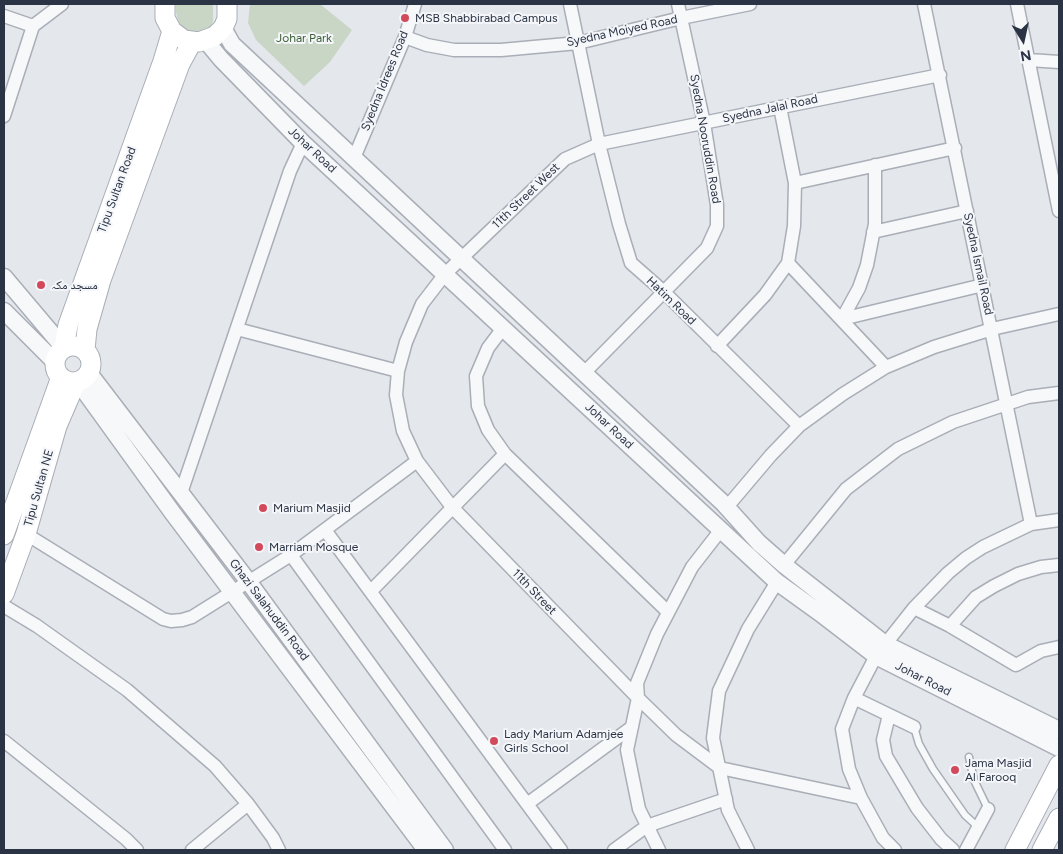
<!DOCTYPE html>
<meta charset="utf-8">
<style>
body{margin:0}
#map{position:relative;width:1063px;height:854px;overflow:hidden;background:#e4e7ec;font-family:Figtree,sans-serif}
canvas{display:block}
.frame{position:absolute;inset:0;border:5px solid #2b3445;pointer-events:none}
.north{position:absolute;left:998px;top:15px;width:50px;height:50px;-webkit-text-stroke:4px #f4f6f9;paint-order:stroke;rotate:170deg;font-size:14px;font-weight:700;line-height:20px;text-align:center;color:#2b3445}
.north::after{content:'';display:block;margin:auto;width:18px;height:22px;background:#2b3445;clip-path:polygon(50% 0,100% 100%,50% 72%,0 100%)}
</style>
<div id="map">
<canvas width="1063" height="854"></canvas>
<div class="frame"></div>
<div class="north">N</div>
</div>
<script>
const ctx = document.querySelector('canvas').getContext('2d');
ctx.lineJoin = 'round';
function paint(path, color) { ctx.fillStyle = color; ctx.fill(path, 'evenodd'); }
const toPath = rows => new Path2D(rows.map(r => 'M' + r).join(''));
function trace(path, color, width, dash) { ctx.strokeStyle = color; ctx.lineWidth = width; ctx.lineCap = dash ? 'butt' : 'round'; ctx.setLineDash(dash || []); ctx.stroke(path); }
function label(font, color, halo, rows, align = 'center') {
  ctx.font = font + ' Figtree,"Noto Naskh Arabic",sans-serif'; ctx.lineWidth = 4; ctx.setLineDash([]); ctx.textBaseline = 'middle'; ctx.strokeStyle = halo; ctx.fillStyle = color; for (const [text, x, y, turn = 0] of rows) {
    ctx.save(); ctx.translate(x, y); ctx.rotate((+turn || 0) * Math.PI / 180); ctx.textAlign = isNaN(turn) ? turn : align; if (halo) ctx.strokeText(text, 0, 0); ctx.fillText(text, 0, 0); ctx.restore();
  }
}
const green = toPath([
 [176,4,213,4,213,21,209,32,192,35,179,23,176,12],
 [250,4,320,4,352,30,330,62,304,86,256,40,248,23]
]);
const service = toPath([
 [914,727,919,744,933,769,965,815,978,827],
 [969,757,974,780,988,809]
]);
const minor = toPath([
 [570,4,599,144,619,224,631,263,664,292,799,426],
 [924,4,1031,524],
 [1017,4,1059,211],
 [4,16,33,26],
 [405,37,427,45,454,50,501,50,578,43,681,18,750,4],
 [1029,60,1059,62],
 [4,116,33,26,62,4],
 [354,158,405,37,415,4],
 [795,183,955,148],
 [873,232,967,211],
 [788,263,886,367],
 [842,319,859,288,867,265,875,224,875,165],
 [842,319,983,285],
 [503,328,488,348,476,376,478,406,488,430,505,454,668,612],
 [237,329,398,371],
 [717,346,765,295,788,263,794,226,795,183,780,107],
 [584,373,707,248,717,226,717,205,704,123,678,4],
 [181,493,290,171,303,143],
 [727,507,771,455,799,426,843,394,886,367,934,347,992,329,1059,314],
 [325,530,561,850],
 [26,534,163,619,171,621,182,620,192,617,291,555,417,461],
 [291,555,505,850],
 [784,565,846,489,898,449,953,422,1028,397,1059,393],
 [371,591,505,454],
 [4,606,37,626,127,690,215,766,248,804,273,838,279,850],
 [914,608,950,626,1016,665,1041,651,1059,647],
 [950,626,976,597,994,586,1018,574,1041,567,1059,565],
 [854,698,914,727],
 [889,715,883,740,886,756,917,808,941,839,953,850],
 [4,741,126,839,137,850],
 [861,798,720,768,676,735,638,698,452,507,417,461,403,431,396,395,398,371,406,342,422,304,445,274,565,159,599,144,940,75],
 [527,804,632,727],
 [192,850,248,804],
 [614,850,647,826,726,799],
 [659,850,639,809,627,750,638,698,637,683,657,634,692,567,720,531],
 [748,850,728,810,713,738,719,691,748,629,777,582],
 [895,850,883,838,861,798,849,769,842,729,854,698,876,656,914,608,948,573,966,558,983,547,1031,524,1059,520],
 [966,850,988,809]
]);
const tertiary = toPath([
 [223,28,232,44,723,503,759,543,784,565,885,644,1059,730],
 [206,41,221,59,303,143,777,582,820,613,876,656,1059,748],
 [4,277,64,348],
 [4,311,55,362],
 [89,373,248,581,445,850],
 [78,382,172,512,426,850]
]);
const secondary = toPath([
 [165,4,165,18,172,31,184,40,199,42,215,36,223,28,227,19,227,4],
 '55 364a18 18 0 1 1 36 0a18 18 0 1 1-36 0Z',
 [64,348,68,325,163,61,172,31],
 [85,350,87,329,101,280,180,64,192,42],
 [4,535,61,377],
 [4,594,26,534,57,426,76,382],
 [1015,850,1059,765],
 [1042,850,1059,818]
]);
const markers = [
 [405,18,5,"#d1495b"],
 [41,285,5,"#d1495b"],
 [263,508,5,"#d1495b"],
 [259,547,5,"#d1495b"],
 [494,741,5,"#d1495b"],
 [955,770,5,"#d1495b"]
];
const poiNames = [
 ["MSB Shabbirabad Campus",415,18],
 ["مسجد مکہ",51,285],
 ["Marium Masjid",273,508],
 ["Marriam Mosque",269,547],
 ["Lady Marium Adamjee",504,734],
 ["Girls School",504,748],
 ["Jama Masjid",965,763],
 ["Al Farooq",965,777]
];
const streetNames = [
 ["Syedna Moiyed Road",622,31,-12],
 ["Syedna Idrees Road",385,81,-68],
 ["Syedna Jalal Road",770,109,-12],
 ["Syedna Nooruddin Road",705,139,80],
 ["Johar Road",312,150,43],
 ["Tipu Sultan Road",117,190,-70],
 ["11th Street West",526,196,-44],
 ["Syedna Ismail Road",978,264,78],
 ["Hatim Road",671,301,44],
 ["Johar Road",609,426,43],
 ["Tipu Sultan NE",39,488,-74],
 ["11th Street",534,592,46],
 ["Ghazi Salahuddin Road",269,610,53],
 ["Johar Road",923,679,27]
];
const parkNames = [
 ["Johar Park",304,38]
];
paint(green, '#c9d6c5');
trace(service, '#a9aeb7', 9);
trace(minor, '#a9aeb7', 15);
trace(tertiary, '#a9aeb7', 19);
trace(secondary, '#a9aeb7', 21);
trace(service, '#f7f8fa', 6);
trace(minor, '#f7f8fa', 12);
trace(tertiary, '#f7f8fa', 16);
trace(secondary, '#fff', 19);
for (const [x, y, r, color] of markers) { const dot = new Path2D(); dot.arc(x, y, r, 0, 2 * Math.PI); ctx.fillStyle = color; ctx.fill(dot); trace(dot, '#f4f6f9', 2); }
label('12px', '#2b3445', '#f4f6f9', poiNames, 'left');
label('12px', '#2b3445', '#f4f6f9', streetNames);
label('12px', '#3f6138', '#f4f6f9', parkNames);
</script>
